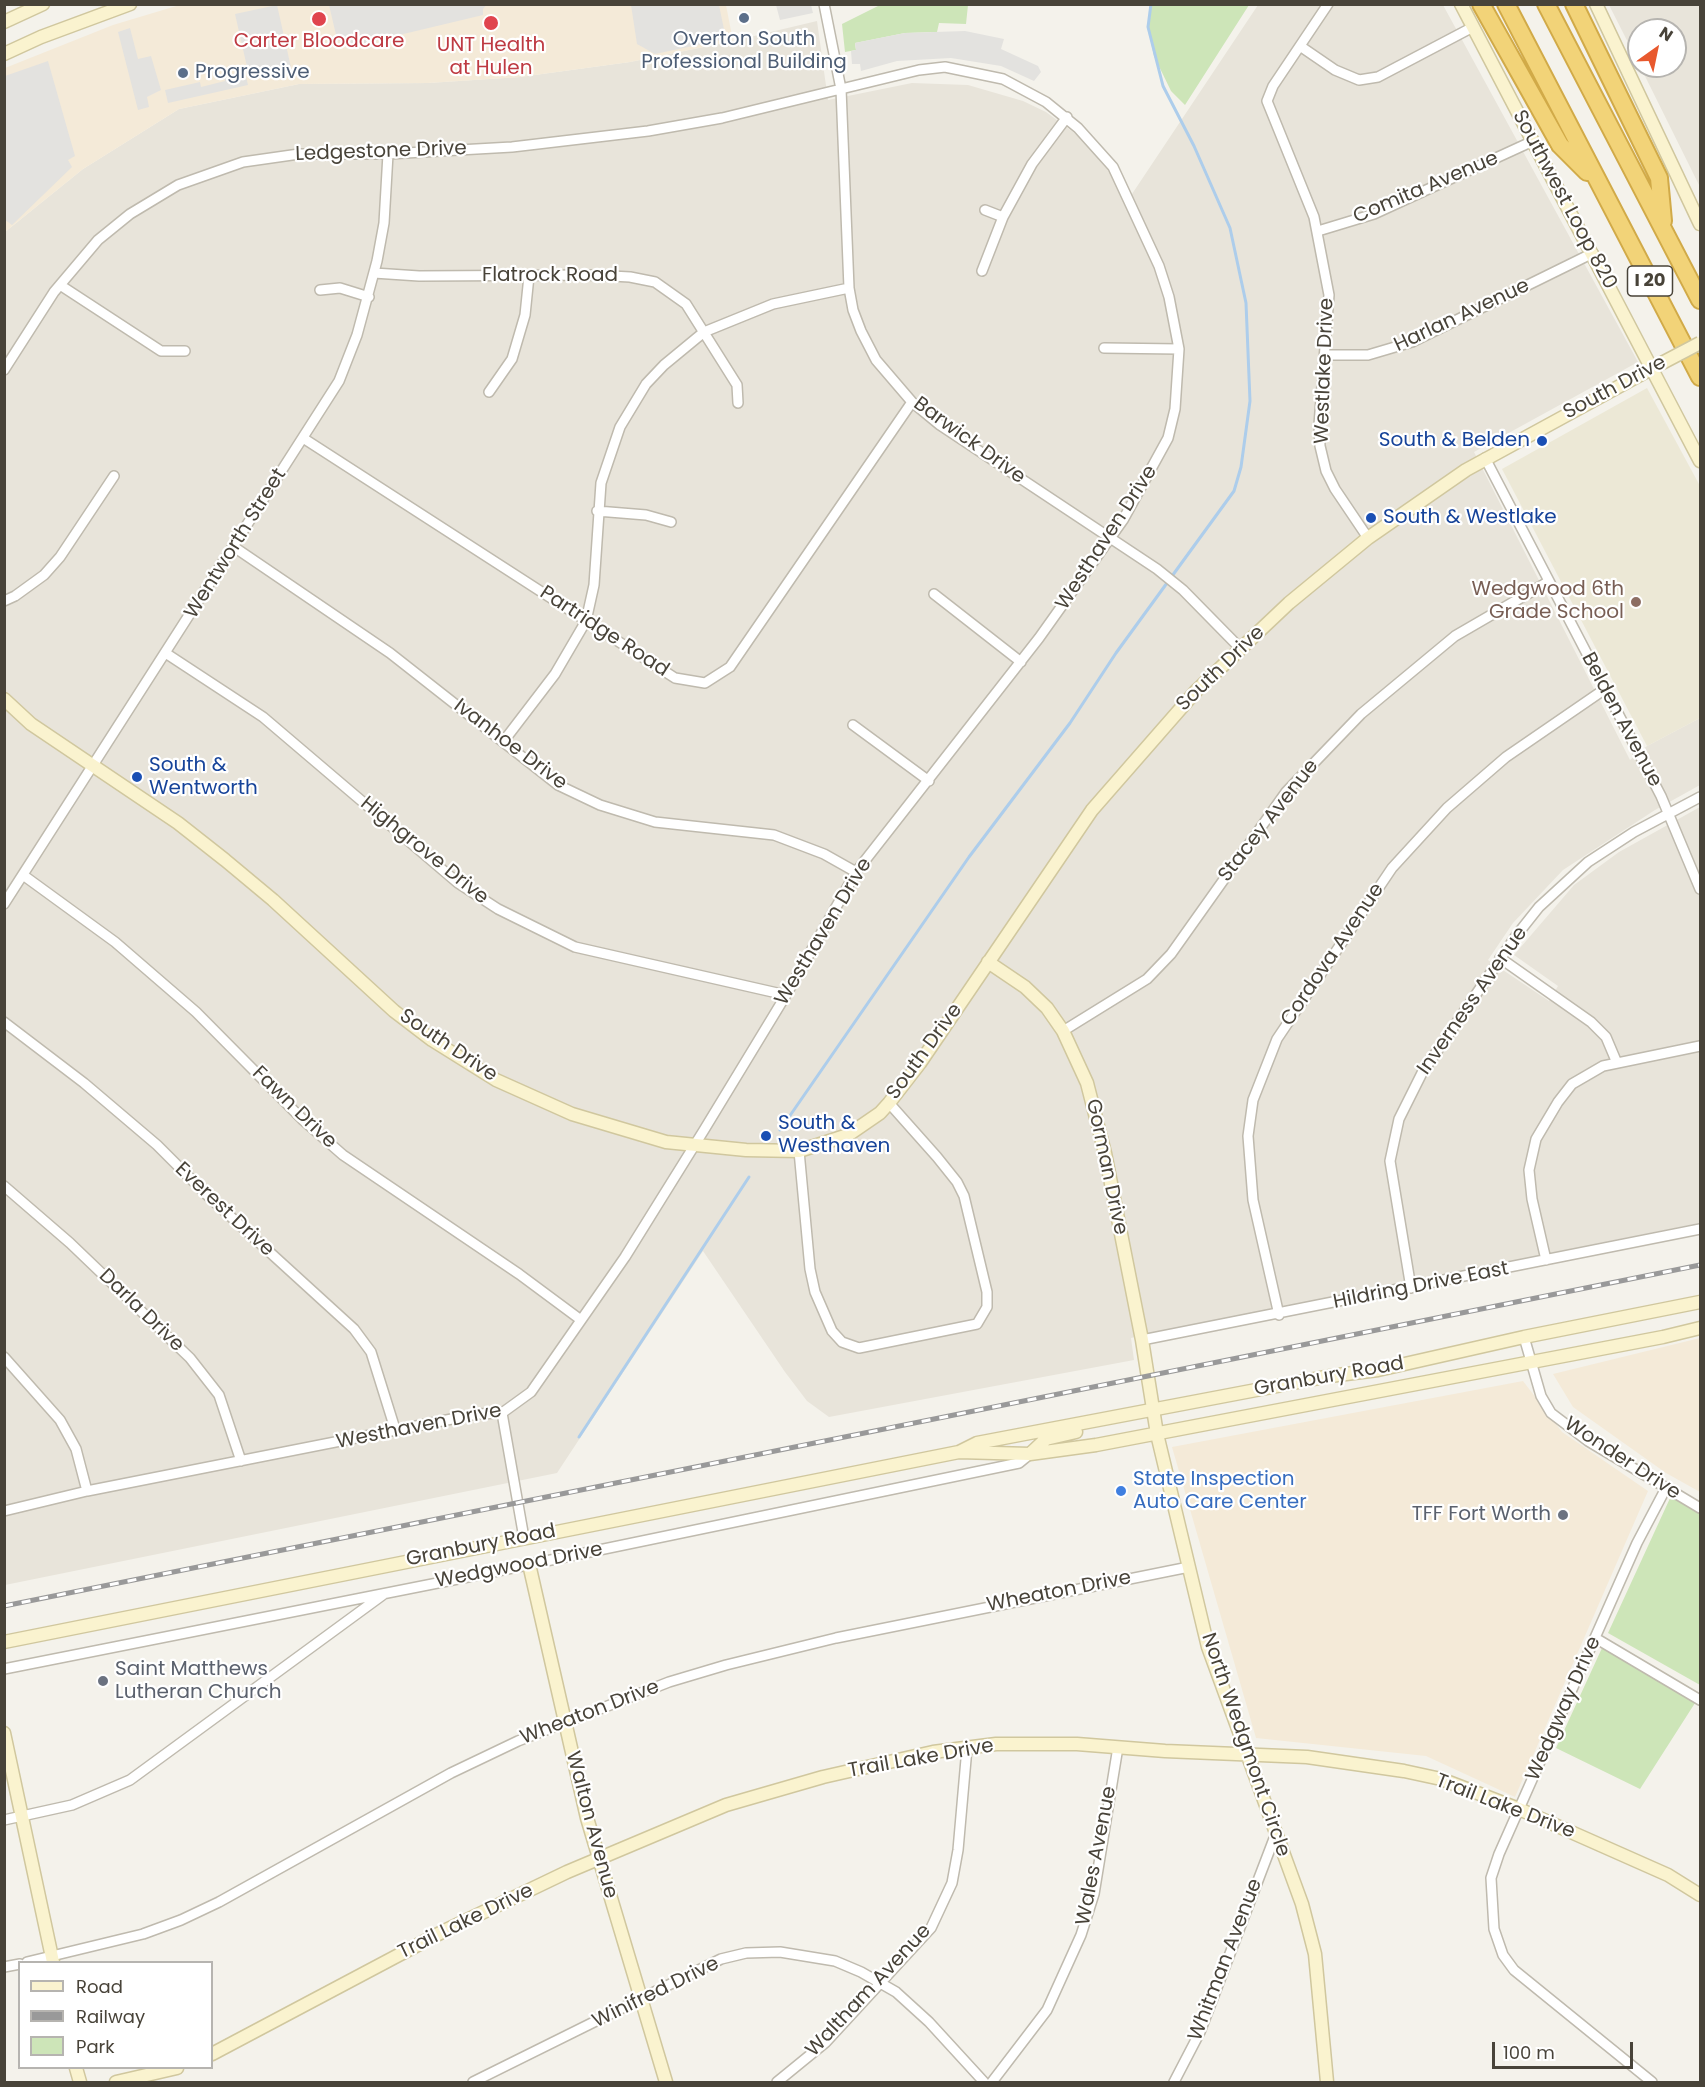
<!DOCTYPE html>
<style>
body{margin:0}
#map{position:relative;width:1705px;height:2087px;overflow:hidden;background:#f4f2eb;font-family:Poppins,sans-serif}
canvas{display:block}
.frame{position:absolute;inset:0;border:6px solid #484339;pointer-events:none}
.legend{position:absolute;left:18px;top:1961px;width:195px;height:108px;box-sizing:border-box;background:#fff;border:2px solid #b6b4b0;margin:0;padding:8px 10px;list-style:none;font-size:18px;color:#484339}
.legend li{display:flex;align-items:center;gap:12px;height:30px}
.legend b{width:30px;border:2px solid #b6b4b0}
.north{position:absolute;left:1627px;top:18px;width:60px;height:60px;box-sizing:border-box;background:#fff;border:2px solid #b6b4b0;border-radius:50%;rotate:33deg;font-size:16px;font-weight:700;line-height:24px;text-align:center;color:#484339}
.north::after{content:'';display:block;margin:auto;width:21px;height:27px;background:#e8592e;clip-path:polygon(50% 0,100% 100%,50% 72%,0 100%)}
.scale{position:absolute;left:1492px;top:2042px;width:141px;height:27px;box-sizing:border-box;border:3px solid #484339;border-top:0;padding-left:8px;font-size:18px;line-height:21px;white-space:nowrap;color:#484339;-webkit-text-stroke:4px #fff;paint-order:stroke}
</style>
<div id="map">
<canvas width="1705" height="2087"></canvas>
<div class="frame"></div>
<ul class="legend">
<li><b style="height:8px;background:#faf3cf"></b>Road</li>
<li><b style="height:8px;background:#999"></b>Railway</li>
<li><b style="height:16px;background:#cde5b8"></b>Park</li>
</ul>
<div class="north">N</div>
<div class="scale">100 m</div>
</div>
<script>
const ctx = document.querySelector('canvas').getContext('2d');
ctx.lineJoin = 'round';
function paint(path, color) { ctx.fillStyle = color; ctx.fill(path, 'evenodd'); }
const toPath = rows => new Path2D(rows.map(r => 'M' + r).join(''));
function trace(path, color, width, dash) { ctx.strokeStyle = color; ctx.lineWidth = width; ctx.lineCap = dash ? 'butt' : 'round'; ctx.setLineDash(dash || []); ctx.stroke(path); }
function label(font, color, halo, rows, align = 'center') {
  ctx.font = font + ' Poppins,sans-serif'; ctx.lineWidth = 4.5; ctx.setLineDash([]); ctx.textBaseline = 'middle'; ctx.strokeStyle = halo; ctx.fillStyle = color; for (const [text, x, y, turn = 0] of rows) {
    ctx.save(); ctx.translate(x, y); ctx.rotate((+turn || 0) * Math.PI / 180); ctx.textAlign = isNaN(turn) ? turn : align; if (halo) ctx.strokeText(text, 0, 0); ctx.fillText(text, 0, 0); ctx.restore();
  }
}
const residential = toPath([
 [1258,5,1443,5,1638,362,1474,452,1630,760,1647,746,1700,718,1700,785,1655,810,1563,870,1513,923,1488,960,1549,1001,1558,986,1514,955,1574,885,1619,852,1700,807,1700,1223,1148,1334,1131,1338,1134,1360,829,1417,807,1401,785,1372,703,1251,557,1473,5,1585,5,232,83,169,179,109,299,84,428,83,520,77,630,62,733,41,817,21,828,100,912,83,968,85,1023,101,1046,112,1081,138,1130,197],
 [1609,5,1700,5,1700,187,1640,66,1675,66,1675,30,1639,30,1639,64]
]);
const commercial = toPath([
 [183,4,726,5,733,41,630,62,520,77,428,83,299,84,179,109,83,169,5,232,5,68,113,25],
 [1700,1338,1700,1492,1666,1473,1573,1407,1553,1374],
 [1523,1381,1562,1432,1648,1491,1515,1797,1426,1756,1256,1738,1172,1447]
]);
const education = toPath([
 [1647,388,1700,486,1700,718,1647,746,1502,469]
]);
const green = toPath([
 [880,5,968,5,966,24,939,23,937,32,905,33,855,43,856,50,845,52,842,24],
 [1151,5,1249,5,1185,105,1171,91,1154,56,1148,29],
 [1671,1496,1700,1512,1700,1685,1608,1633],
 [1602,1648,1695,1703,1640,1789,1556,1748]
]);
const parking = toPath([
 [487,4,483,9,483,15,349,47,337,39,329,5],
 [277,5,292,72,250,80,235,14],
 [631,5,719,5,726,39,655,54,637,44],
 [776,5,811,5,813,13,780,20],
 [130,28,138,59,151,56,161,90,147,97,149,107,138,110,118,32],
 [965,31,1004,39,1001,49,1038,66,1041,72,1034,81,1001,66,951,58,897,61,861,71,860,64,852,64,851,51,856,50,855,43,905,33],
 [48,61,75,156,68,160,72,167,12,225,4,219,5,76],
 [245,72,248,85,168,103,165,90,200,82,201,87,225,81,224,77]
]);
const stream = toPath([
 [780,1130,969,857,1070,723,1116,653,1234,491,1241,467,1250,401,1246,303,1230,228,1194,146,1163,86,1148,27,1151,4],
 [579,1437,749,1177]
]);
const street = toPath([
 [824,4,841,89,849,288,853,310,861,331,876,360,912,402,940,425,1157,569,1183,590,1240,648],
 [1328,4,1273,86,1267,101,1314,217,1329,295,1319,425,1320,446,1326,471,1335,489,1368,538],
 [1300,46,1335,70,1359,80,1378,77,1473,27],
 [985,210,1003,217],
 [1318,231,1374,214,1533,141],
 [982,271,1003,217,1032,164,1067,117],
 [374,273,419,276,593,275,630,277,655,282,686,304,737,385,738,403],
 [60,285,161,351,185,351],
 [320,290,340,288,369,297],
 [1104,348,1179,349],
 [1325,355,1368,355,1412,342,1593,253],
 [4,370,54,292,98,240,130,214,178,185,243,162,299,154,388,154,512,147,648,131,722,118,919,70,945,67,1003,79,1046,102,1078,128,1113,167,1159,266,1169,297,1179,349,1175,409,1168,438,1123,520,1039,638,856,872,786,995,704,1130,625,1257,531,1392,502,1413,477,1414,87,1491,4,1511],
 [489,392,512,359,525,315,529,276],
 [303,438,675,678,705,683,730,667,912,402],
 [1485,458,1661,796,1700,889],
 [597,511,646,515,671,522],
 [234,547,390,653,558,785,600,805,655,822,774,835,824,854,856,872],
 [934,594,1021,662],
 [4,601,15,596,44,575,60,557,114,476],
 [167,654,263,717,458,883,498,909,575,947,786,995],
 [853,725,929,781],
 [503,742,555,674,586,621,594,585,601,483,620,427,646,384,664,365,704,332,773,304,849,288],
 [23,875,115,942,196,1012,303,1120,343,1155,519,1274,581,1320],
 [4,904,339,381,357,335,377,261,384,223,388,154],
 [1500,958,1591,1022,1606,1037,1617,1063],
 [4,1022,84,1083,157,1145,207,1195,354,1329,371,1352,396,1432],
 [1063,1031,1147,979,1171,954,1286,792,1361,714,1455,636,1548,582],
 [799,1151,810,1269,815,1292,832,1331,842,1342,859,1348,977,1324,987,1307,987,1292,964,1196,957,1182,937,1157,889,1103],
 [4,1186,70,1243,190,1358,219,1395,241,1461],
 [1546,1260,1532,1199,1529,1170,1536,1139,1558,1102,1572,1084,1603,1066,1700,1046],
 [1411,1288,1390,1161,1399,1119,1422,1073,1516,936,1539,907,1588,862,1634,832,1700,797],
 [1279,1315,1253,1200,1248,1136,1253,1100,1277,1039,1392,868,1447,808,1506,757,1605,689],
 [1524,1337,1541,1396,1551,1413,1588,1441,1700,1508],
 [1142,1340,1700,1229],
 [4,1357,60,1420,76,1449,87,1491],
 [502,1413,524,1538],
 [1597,1639,1700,1700],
 [4,1669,493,1572,1019,1463,1030,1454],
 [4,1820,72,1805,130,1780,384,1594],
 [27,1962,143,1934,181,1920,219,1902,451,1773,518,1741,669,1682,726,1665,836,1638,1189,1567],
 [4,1967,20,1964],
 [473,2082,721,1959,746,1953,780,1952,835,1961,861,1972,896,1992,929,2022,984,2082],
 [777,2082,826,2042,931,1928,952,1883,958,1850,967,1748],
 [992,2082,1047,2010,1081,1935,1094,1894,1118,1747],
 [1174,2082,1200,2032,1275,1836],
 [1652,2082,1514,1970,1503,1955,1494,1929,1491,1878,1499,1854,1637,1543,1666,1488]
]);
const secondary = toPath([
 [1461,4,1700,461],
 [1596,4,1700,224],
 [4,22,43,4],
 [4,54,41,37,130,4],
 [4,699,31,724,178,823,225,860,273,900,394,1011,432,1040,496,1080,572,1114,666,1142,746,1150,799,1151,848,1135,880,1113,889,1103,920,1063,1092,810,1196,691,1289,603,1368,538,1466,470,1662,363],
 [988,962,1025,987,1047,1008,1063,1031,1087,1083,1105,1153,1142,1340,1157,1434,1208,1647,1302,1904,1315,1954,1327,2082],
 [959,1452,1030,1454,1096,1445,1663,1337,1700,1328],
 [1030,1454,1046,1439,1076,1432],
 [529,1564,587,1818,666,2082],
 [4,1642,959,1452,977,1443,1330,1376,1378,1370,1524,1337,1700,1302],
 [4,1733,53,1962],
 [212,2054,444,1931,567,1872,726,1805,823,1777,933,1752,996,1744,1077,1744,1165,1751,1307,1757,1404,1771,1441,1779,1519,1809,1668,1875,1700,1895],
 [76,2068,80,2082],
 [116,2082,177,2068]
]);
const highway = toPath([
 [1481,4,1560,145,1587,172],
 [1506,4,1700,377],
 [1546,4,1700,300],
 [1574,4,1659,178,1663,221]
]);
const rail = toPath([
 [4,1606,1700,1265]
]);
const secondaryBridge = toPath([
 [1662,363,1700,343]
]);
const markers = [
 [744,18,6,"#5c6f8a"],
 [319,19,8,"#e0444e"],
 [491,23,8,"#e0444e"],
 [183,73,6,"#5c6f8a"],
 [1542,441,6,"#1a4fb4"],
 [1371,518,6,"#1a4fb4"],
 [1636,602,6,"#8d6e63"],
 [137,777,6,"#1a4fb4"],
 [766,1136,6,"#1a4fb4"],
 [1121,1491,6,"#3f7fe0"],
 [1563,1515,6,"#6b7280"],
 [103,1681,6,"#6b7280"]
];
const shields = [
 [1650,281,45]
];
const shieldNames = [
 ["I 20",1650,281]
];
const serviceNames = [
 ["Overton South",744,40],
 ["Professional Building",744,63],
 ["Progressive",195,73,"left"]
];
const healthNames = [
 ["Carter Bloodcare",319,42],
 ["UNT Health",491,46],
 ["at Hulen",491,69]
];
const streetNames = [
 ["Ledgestone Drive",381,152,-2],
 ["Comita Avenue",1426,188,-23],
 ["Southwest Loop 820",1564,200,62],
 ["Flatrock Road",550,276],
 ["Harlan Avenue",1462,316,-25],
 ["Westlake Drive",1325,371,-88],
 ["South Drive",1615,388,-28],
 ["Barwick Drive",969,441,36],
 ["Westhaven Drive",1107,538,-57],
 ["Wentworth Street",236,544,-58],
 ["Partridge Road",604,632,33],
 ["South Drive",1221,669,-44],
 ["Belden Avenue",1621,720,62],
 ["Ivanhoe Drive",510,745,37],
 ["Stacey Avenue",1269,821,-52],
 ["Highgrove Drive",424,851,39],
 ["Westhaven Drive",824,932,-59],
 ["Cordova Avenue",1333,955,-56],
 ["Inverness Avenue",1473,1001,-55],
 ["South Drive",448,1046,34],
 ["South Drive",925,1052,-54],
 ["Fawn Drive",294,1108,44],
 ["Gorman Drive",1106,1167,78],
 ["Everest Drive",224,1210,43],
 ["Hildring Drive East",1421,1286,-11],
 ["Darla Drive",141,1311,44],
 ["Granbury Road",1329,1377,-10],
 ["Westhaven Drive",419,1427,-11],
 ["Wonder Drive",1622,1459,33],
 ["Granbury Road",481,1546,-11],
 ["Wedgwood Drive",519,1566,-11],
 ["Wheaton Drive",1059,1592,-11],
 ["Wedgway Drive",1564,1709,-66],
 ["Wheaton Drive",590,1713,-21],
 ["North Wedgmont Circle",1245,1745,71],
 ["Trail Lake Drive",921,1759,-10],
 ["Trail Lake Drive",1505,1807,21],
 ["Walton Avenue",591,1825,75],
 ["Wales Avenue",1097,1856,-79],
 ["Trail Lake Drive",466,1922,-26],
 ["Whitman Avenue",1226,1960,-69],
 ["Waltham Avenue",869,1991,-47],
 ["Winifred Drive",656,1993,-26]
];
const transitNames = [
 ["South & Belden",1530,441,"right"],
 ["South & Westlake",1383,518],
 ["South &",149,766],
 ["Wentworth",149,789],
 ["South &",778,1124],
 ["Westhaven",778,1147]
];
const educationNames = [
 ["Wedgwood 6th",1624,590],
 ["Grade School",1624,613]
];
const shopNames = [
 ["State Inspection",1133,1480],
 ["Auto Care Center",1133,1503]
];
const worshipNames = [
 ["TFF Fort Worth",1551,1515],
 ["Saint Matthews",115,1670,"left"],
 ["Lutheran Church",115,1693,"left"]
];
paint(residential, '#e8e4da');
paint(commercial, '#f4ead8');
paint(education, '#ece8d6');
paint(green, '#cde5b8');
paint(parking, '#e3e2df');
trace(stream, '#adcdeb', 3);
trace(street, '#bfbaae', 12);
trace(secondary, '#d0c79e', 15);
trace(highway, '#d1aa48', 20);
trace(street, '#fff', 9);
trace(secondary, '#faf3cf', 12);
trace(highway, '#f2d378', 16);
trace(rail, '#999', 5);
trace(rail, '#fff', 3, [9]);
trace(secondaryBridge, '#d0c79e', 15, []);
trace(secondaryBridge, '#faf3cf', 12);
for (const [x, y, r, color] of markers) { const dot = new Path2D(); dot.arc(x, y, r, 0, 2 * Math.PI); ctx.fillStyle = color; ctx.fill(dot); trace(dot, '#fff', 2); }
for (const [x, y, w] of shields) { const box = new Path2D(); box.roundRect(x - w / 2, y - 15, w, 30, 4.5); ctx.fillStyle = '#fff'; ctx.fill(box); trace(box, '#484339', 1.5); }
label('bold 18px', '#484339', null, shieldNames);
label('20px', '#4e5e75', '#fff', serviceNames);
label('20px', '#be3a42', '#fff', healthNames);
label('20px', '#484339', '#fff', streetNames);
label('20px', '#164399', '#fff', transitNames, 'left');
label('20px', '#785e54', '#fff', educationNames, 'right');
label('20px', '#366cbe', '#fff', shopNames, 'left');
label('20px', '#5b616d', '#fff', worshipNames, 'right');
</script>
